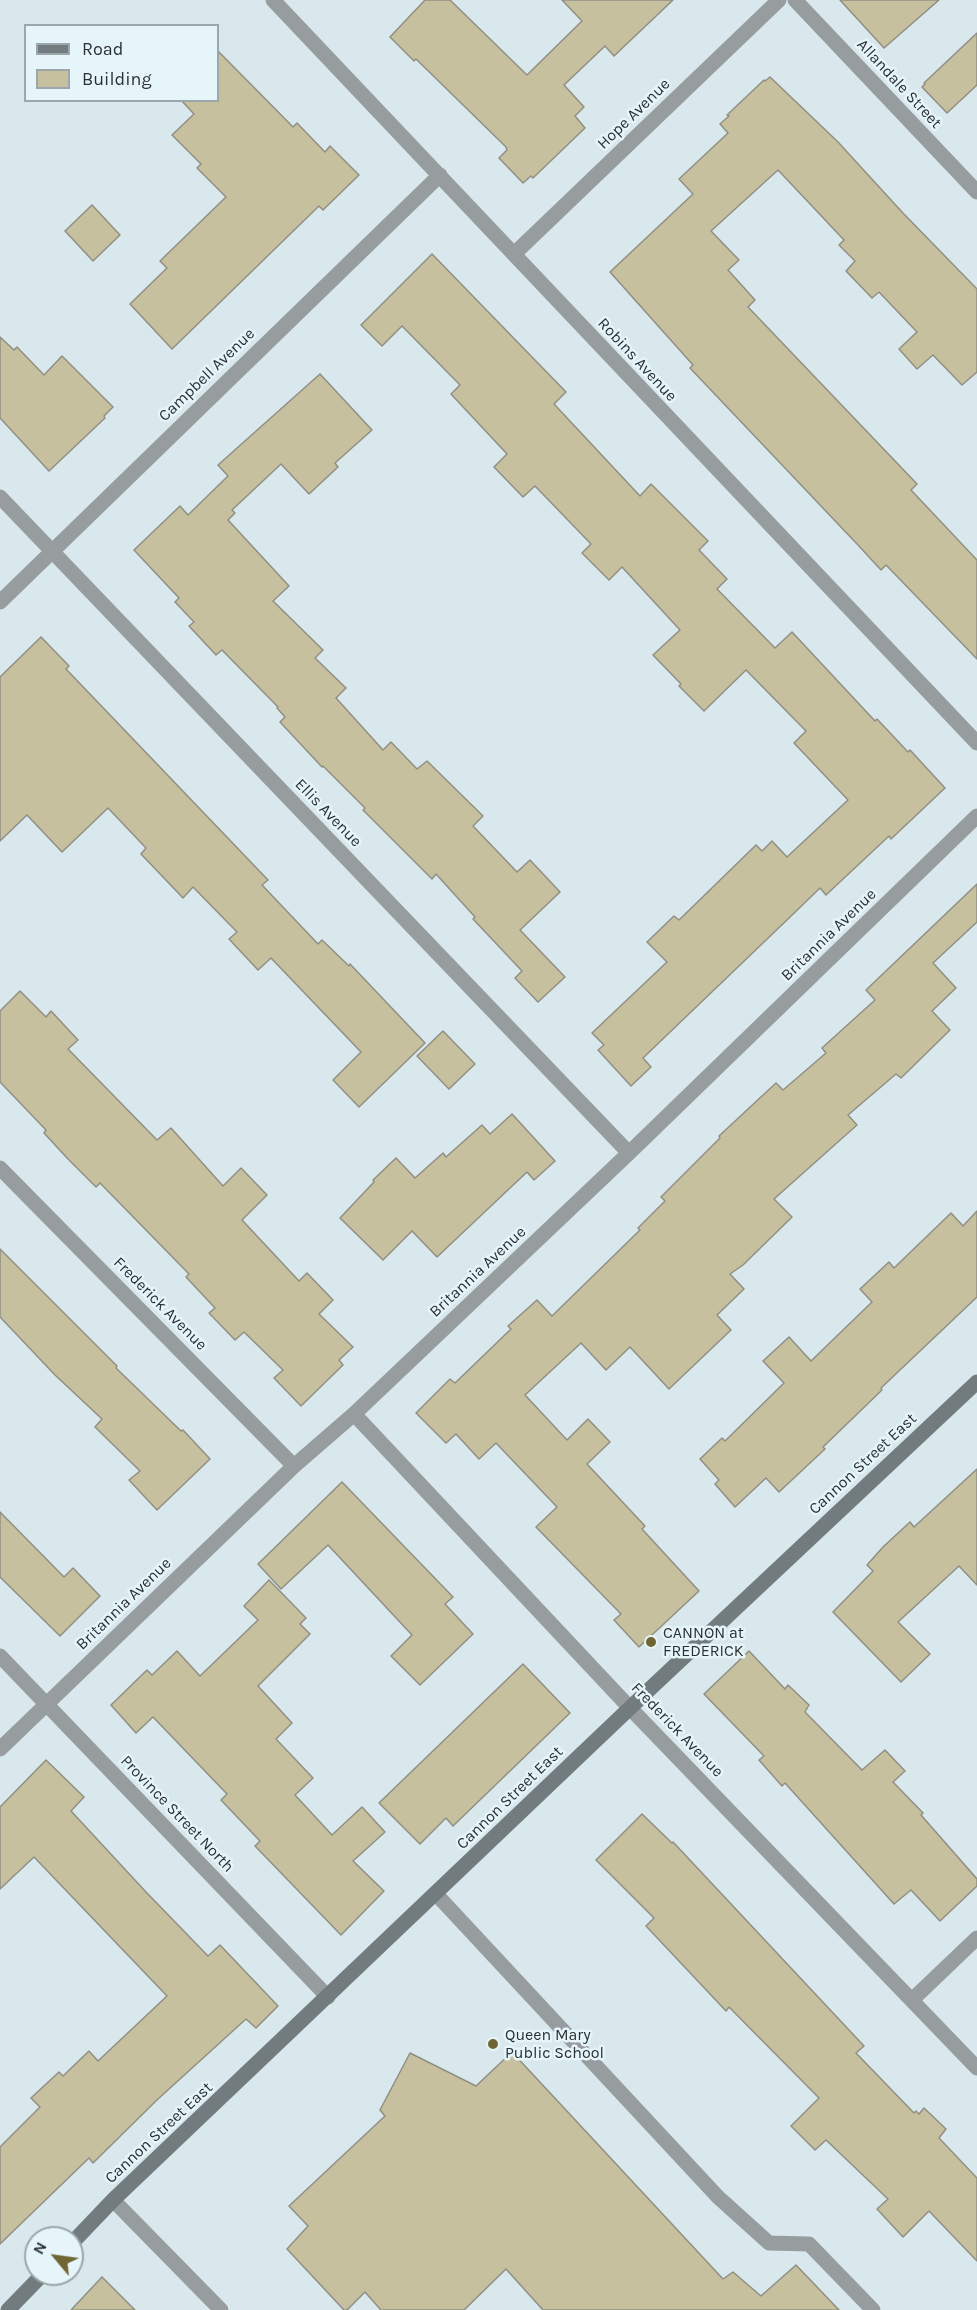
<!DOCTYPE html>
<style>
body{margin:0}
#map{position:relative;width:977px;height:2310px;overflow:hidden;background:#d9e8ed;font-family:Karla,sans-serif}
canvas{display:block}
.legend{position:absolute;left:24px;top:24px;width:195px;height:78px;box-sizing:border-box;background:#e6f5fa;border:2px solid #9ba7aa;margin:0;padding:8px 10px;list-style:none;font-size:18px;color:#2b3133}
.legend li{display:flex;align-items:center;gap:12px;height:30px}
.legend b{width:30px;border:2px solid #9ba7aa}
.north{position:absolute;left:24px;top:2226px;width:60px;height:60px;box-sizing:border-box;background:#e6f5fa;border:2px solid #9ba7aa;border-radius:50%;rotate:299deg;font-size:16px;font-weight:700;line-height:24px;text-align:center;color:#2b3133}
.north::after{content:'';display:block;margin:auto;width:21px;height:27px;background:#706633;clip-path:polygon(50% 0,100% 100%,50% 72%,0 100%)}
</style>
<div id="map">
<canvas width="977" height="2310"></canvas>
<ul class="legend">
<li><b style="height:8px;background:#727b7e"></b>Road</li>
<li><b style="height:16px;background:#c6c09e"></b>Building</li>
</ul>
<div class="north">N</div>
</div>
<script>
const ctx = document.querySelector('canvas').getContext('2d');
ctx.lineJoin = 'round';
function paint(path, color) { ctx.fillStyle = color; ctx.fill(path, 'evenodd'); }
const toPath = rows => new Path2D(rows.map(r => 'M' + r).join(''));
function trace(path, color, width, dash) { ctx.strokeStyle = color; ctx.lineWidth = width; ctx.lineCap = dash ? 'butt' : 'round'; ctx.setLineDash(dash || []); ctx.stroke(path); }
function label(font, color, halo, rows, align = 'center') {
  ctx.font = font + ' Karla,sans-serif'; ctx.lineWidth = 5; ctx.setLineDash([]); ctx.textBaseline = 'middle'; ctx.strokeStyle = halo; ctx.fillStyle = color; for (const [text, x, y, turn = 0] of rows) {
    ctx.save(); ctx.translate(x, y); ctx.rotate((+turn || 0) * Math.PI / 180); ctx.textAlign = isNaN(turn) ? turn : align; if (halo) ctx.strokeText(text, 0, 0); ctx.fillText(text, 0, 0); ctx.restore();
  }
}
const building = toPath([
 [425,0,450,0,527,75,582,21,562,0,673,0,614,56,605,46,564,85,584,107,575,116,585,128,533,178,531,176,523,183,499,158,507,150,506,147,416,59,414,61,390,37,425,0],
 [840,0,939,0,884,48,840,0],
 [977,33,977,85,947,113,922,87,925,84,924,83,977,33],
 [218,51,293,127,297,123,325,152,330,146,359,175,323,210,319,206,172,349,130,304,167,268,160,261,226,197,197,168,201,164,172,135,194,114,181,100,218,100,218,51],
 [770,77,838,142,902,212,977,289,977,372,962,385,933,355,917,369,899,349,917,332,879,292,872,298,846,271,855,261,839,245,844,240,778,170,711,231,739,260,728,270,755,300,748,307,917,484,911,490,977,560,977,659,886,565,881,570,858,545,690,368,693,365,610,272,693,194,679,179,728,133,720,124,729,116,727,115,764,80,765,81,770,77],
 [92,205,120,235,93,261,65,231,92,205],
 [432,254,566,392,554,404,640,496,651,484,708,541,699,550,727,579,717,589,775,648,792,632,875,721,877,719,908,752,910,750,945,788,891,839,889,836,826,895,820,888,788,919,643,1058,651,1067,631,1086,598,1050,604,1045,592,1033,667,962,647,942,674,916,679,920,756,845,762,851,772,841,787,857,848,800,794,743,806,731,746,670,704,711,679,686,681,684,653,655,680,630,622,567,609,580,582,553,591,544,535,486,523,497,494,467,507,454,451,394,460,385,402,326,382,346,361,325,432,254],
 [0,337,14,350,17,347,44,375,62,356,113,407,104,416,105,418,49,471,0,418,0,337],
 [320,374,372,430,335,463,338,467,309,494,281,464,232,510,235,513,228,520,289,586,273,601,323,650,315,658,346,688,336,698,383,750,391,742,417,769,427,761,483,816,473,826,517,872,530,860,560,892,520,930,565,977,538,1002,515,978,522,971,473,919,475,917,436,874,432,879,363,810,365,808,323,766,322,767,280,722,285,717,277,708,278,707,222,650,216,655,189,626,194,622,175,602,179,598,134,550,180,506,188,515,228,476,218,465,320,374],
 [41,637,69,666,66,669,268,880,262,885,318,944,322,940,349,966,350,964,425,1043,359,1107,333,1080,361,1052,271,958,258,970,229,939,237,932,193,887,183,898,141,854,146,848,108,808,62,852,27,815,0,841,0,677,41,637],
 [977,884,977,922,933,963,956,988,932,1011,950,1030,901,1078,896,1074,848,1115,857,1125,774,1199,792,1217,743,1265,730,1274,744,1289,717,1315,731,1330,669,1389,630,1347,606,1370,581,1343,525,1395,567,1440,588,1419,610,1442,587,1464,645,1526,642,1529,699,1591,639,1647,614,1620,621,1614,536,1527,557,1507,496,1443,479,1459,456,1434,446,1443,416,1413,450,1379,455,1383,511,1329,508,1326,537,1300,552,1316,640,1230,638,1228,665,1201,661,1197,720,1138,719,1136,776,1083,783,1090,826,1053,822,1048,875,1000,866,990,977,884],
 [20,991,46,1017,51,1011,78,1040,68,1049,157,1140,171,1128,223,1186,241,1168,267,1195,242,1220,299,1281,307,1273,333,1300,319,1314,353,1347,339,1360,343,1365,301,1406,274,1378,283,1370,244,1332,235,1340,209,1313,215,1308,186,1277,189,1274,100,1183,96,1187,68,1159,44,1133,46,1130,0,1082,0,1011,20,991],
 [443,1031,475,1064,449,1089,417,1056,443,1031],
 [512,1114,555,1161,534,1180,527,1172,437,1257,412,1231,383,1260,340,1218,374,1182,373,1180,396,1158,415,1178,443,1153,446,1157,482,1125,490,1134,512,1114],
 [977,1211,977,1297,881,1388,882,1390,823,1447,825,1449,779,1492,766,1478,735,1507,715,1484,719,1480,700,1459,722,1438,725,1441,784,1383,763,1361,789,1337,811,1361,872,1302,860,1289,889,1262,894,1268,951,1213,963,1226,977,1211],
 [0,1249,117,1366,116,1368,181,1431,183,1430,210,1459,157,1510,129,1480,140,1471,95,1427,102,1419,55,1375,0,1317,0,1249],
 [977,1469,977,1585,959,1566,898,1622,930,1654,901,1682,833,1612,873,1571,867,1565,883,1547,910,1522,914,1527,977,1469],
 [342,1482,453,1597,445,1604,473,1634,420,1685,391,1656,412,1635,328,1545,281,1589,258,1564,342,1482],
 [0,1512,64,1577,73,1568,100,1596,60,1636,0,1577,0,1512],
 [269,1580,306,1618,300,1624,310,1634,258,1686,292,1723,276,1739,313,1778,295,1795,332,1835,362,1807,385,1832,353,1861,384,1891,341,1935,255,1846,260,1841,221,1800,227,1794,153,1717,136,1733,111,1705,147,1670,152,1675,177,1651,200,1676,258,1620,244,1606,269,1580],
 [749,1651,785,1689,788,1685,809,1705,805,1712,862,1770,885,1750,905,1771,893,1782,923,1813,921,1815,977,1879,977,1886,940,1921,911,1890,894,1904,785,1783,782,1786,759,1760,764,1756,704,1694,749,1651],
 [523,1664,570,1713,453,1826,446,1818,420,1844,379,1803,523,1664],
 [46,1760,84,1797,71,1811,146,1892,208,1956,220,1945,278,2006,256,2028,246,2019,158,2099,93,2163,89,2158,0,2244,0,2147,40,2107,31,2098,59,2072,63,2076,89,2051,98,2061,167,1996,34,1857,0,1889,0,1807,46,1760],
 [642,1814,672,1843,673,1842,864,2046,856,2053,914,2113,916,2111,919,2114,924,2108,946,2129,939,2138,977,2178,977,2261,929,2211,903,2237,877,2209,888,2199,826,2140,815,2150,791,2126,819,2098,729,2007,726,2011,646,1926,654,1918,596,1860,642,1814],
 [512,2052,723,2279,733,2272,761,2296,796,2265,839,2310,543,2310,506,2269,464,2310,381,2310,365,2292,347,2310,344,2310,287,2249,308,2226,289,2206,385,2116,380,2110,410,2053,476,2086,512,2052],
 [102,2277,135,2310,71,2310,102,2277]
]);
const lane = toPath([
 [436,1894,718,2197,769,2243,809,2244,873,2310]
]);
const street = toPath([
 [273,0,977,743],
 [795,0,977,192],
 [514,254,779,0],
 [0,497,629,1153],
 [0,602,440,175],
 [0,1168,294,1466],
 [354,1414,630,1708,977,2068],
 [0,1656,328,1997],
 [0,1749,294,1466,354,1414,629,1153,977,816],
 [913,1999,977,1938],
 [113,2200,221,2310]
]);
const secondary = toPath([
 [72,2243,113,2200,653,1686,977,1382],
 [8,2310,43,2274]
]);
const markers = [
 [651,1642,6,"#706633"],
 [493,2044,6,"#706633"]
];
const streetNames = [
 ["Allandale Street",899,84,47],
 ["Hope Avenue",634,114,-44],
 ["Robins Avenue",637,360,47],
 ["Campbell Avenue",207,375,-44],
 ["Ellis Avenue",328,813,46],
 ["Britannia Avenue",829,935,-44],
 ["Britannia Avenue",478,1272,-43],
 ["Frederick Avenue",160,1304,45],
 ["Cannon Street East",863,1464,-43],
 ["Britannia Avenue",124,1604,-44],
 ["Frederick Avenue",677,1730,46],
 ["Cannon Street East",510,1798,-44],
 ["Province Street North",177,1814,46],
 ["Cannon Street East",159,2133,-43]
];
const poiNames = [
 ["CANNON at",663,1633],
 ["FREDERICK",663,1651],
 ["Queen Mary",505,2035],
 ["Public School",505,2053]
];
paint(building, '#c6c09e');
trace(building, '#918f84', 1.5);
trace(lane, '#979d9f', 15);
trace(street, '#979d9f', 15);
trace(secondary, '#727b7e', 15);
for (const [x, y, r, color] of markers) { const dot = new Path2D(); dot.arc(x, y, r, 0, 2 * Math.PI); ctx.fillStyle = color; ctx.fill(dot); trace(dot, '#e6f5fa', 2); }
label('16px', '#2b3133', '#e6f5fa', streetNames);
label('16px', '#2b3133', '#e6f5fa', poiNames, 'left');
</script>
